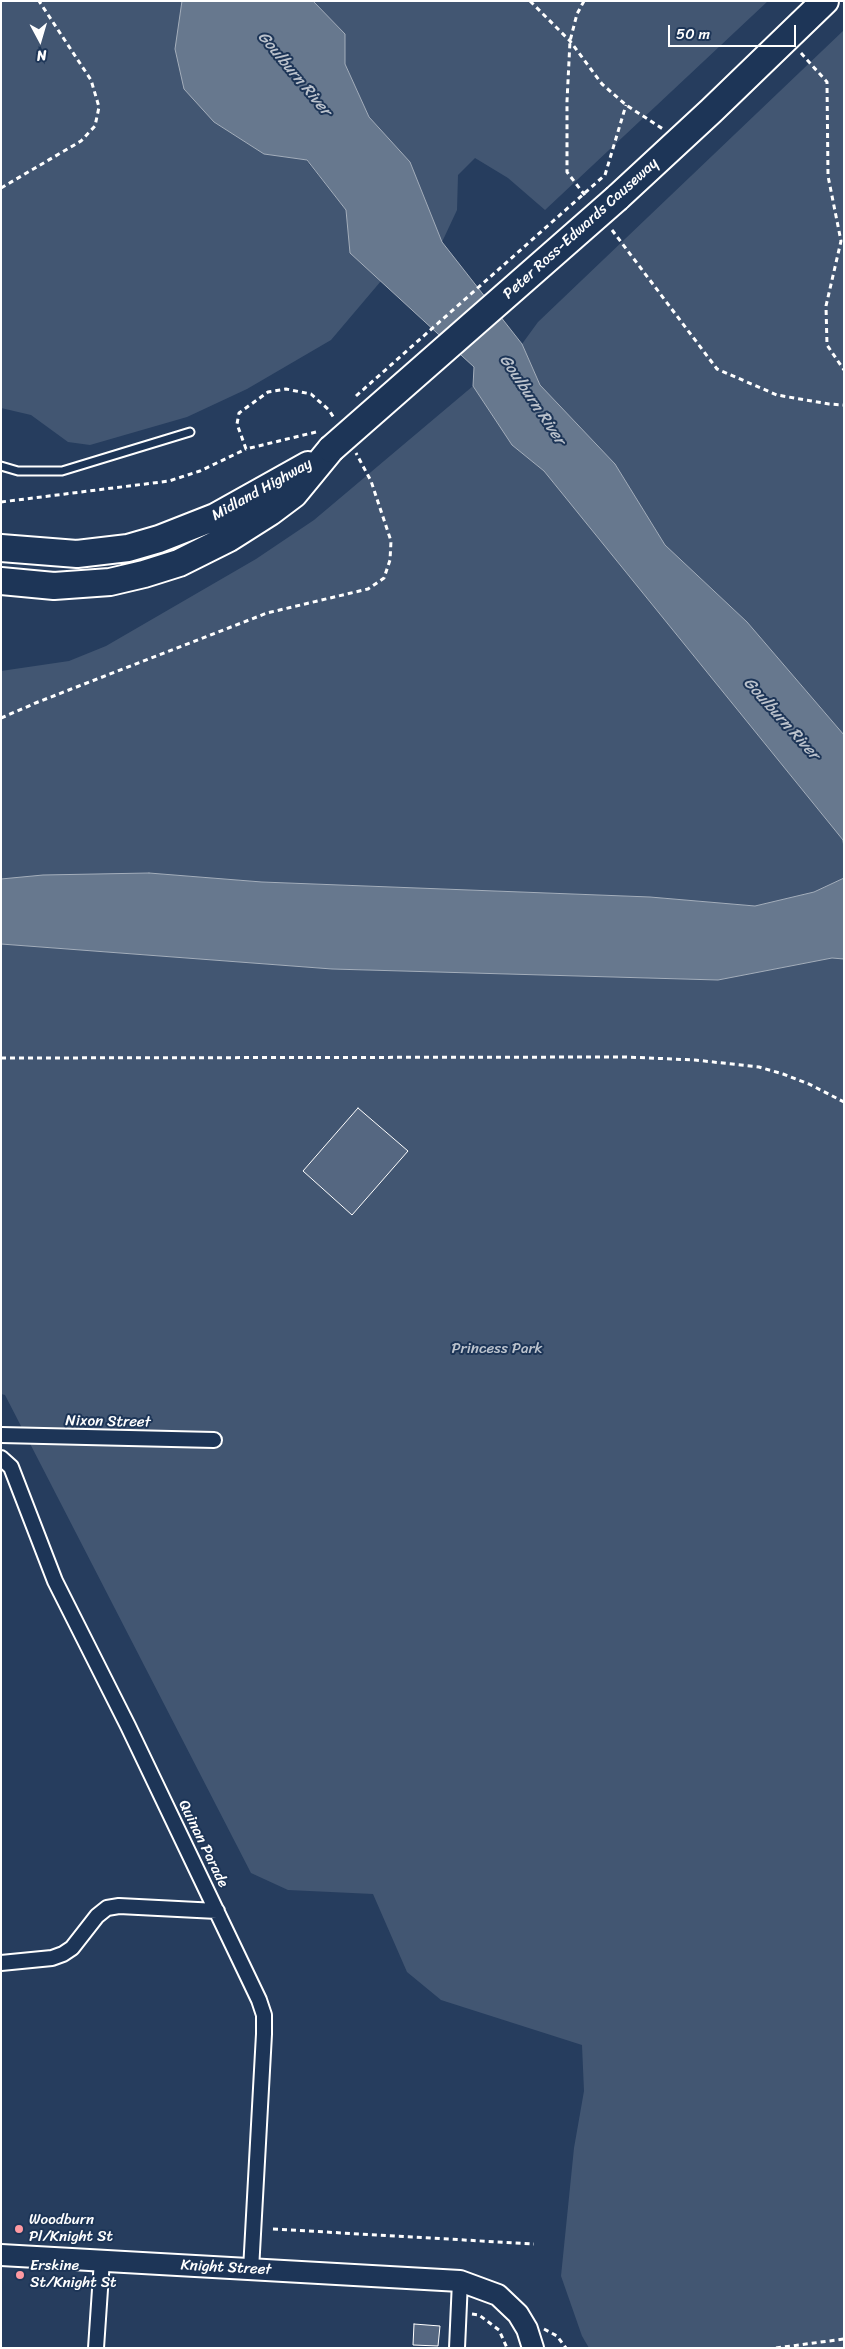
<!DOCTYPE html>
<style>
body{margin:0}
#map{position:relative;width:845px;height:2349px;overflow:hidden;background:#263d5e;font-family:Sriracha,sans-serif}
canvas{display:block}
.frame{position:absolute;inset:0;border:2px solid #fff;pointer-events:none}
.north{position:absolute;left:15px;top:15px;width:50px;height:50px;-webkit-text-stroke:4px #1d3557;paint-order:stroke;rotate:174deg;font-size:14px;font-weight:700;line-height:20px;text-align:center;color:#fff}
.north::after{content:'';display:block;margin:auto;width:18px;height:22px;background:#fff;clip-path:polygon(50% 0,100% 100%,50% 72%,0 100%)}
.scale{position:absolute;left:668px;top:25px;width:128px;height:22px;box-sizing:border-box;border:2px solid #fff;border-top:0;padding-left:6px;font-size:15px;line-height:18px;white-space:nowrap;color:#fff;-webkit-text-stroke:4px #1d3557;paint-order:stroke}
</style>
<div id="map">
<canvas width="845" height="2349"></canvas>
<div class="frame"></div>
<div class="north">N</div>
<div class="scale">50 m</div>
</div>
<script>
const ctx = document.querySelector('canvas').getContext('2d');
ctx.lineJoin = 'round';
function paint(path, color) { ctx.fillStyle = color; ctx.fill(path, 'evenodd'); }
const toPath = rows => new Path2D(rows.map(r => 'M' + r).join(''));
function trace(path, color, width, dash) { ctx.strokeStyle = color; ctx.lineWidth = width; ctx.lineCap = dash ? 'butt' : 'round'; ctx.setLineDash(dash || []); ctx.stroke(path); }
function label(font, color, halo, rows, align = 'center') {
  ctx.font = font + ' Sriracha,sans-serif'; ctx.lineWidth = 4; ctx.setLineDash([]); ctx.textBaseline = 'middle'; ctx.strokeStyle = halo; ctx.fillStyle = color; for (const [text, x, y, turn = 0] of rows) {
    ctx.save(); ctx.translate(x, y); ctx.rotate((+turn || 0) * Math.PI / 180); ctx.textAlign = isNaN(turn) ? turn : align; if (halo) ctx.strokeText(text, 0, 0); ctx.fillText(text, 0, 0); ctx.restore();
  }
}
const green = toPath([
 [1,1,182,1,214,122,264,154,306,160,346,210,350,253,381,281,331,340,247,389,187,417,90,445,68,442,31,415,1,408],
 [313,1,768,1,545,210,508,178,475,158,458,175,457,210,442,242,410,162,369,117,345,64,345,34],
 [844,30,844,735,747,622,665,545,615,464,540,385,522,344,538,322],
 [473,386,512,445,544,471,843,840,844,878,814,892,755,906,650,897,262,882,149,873,1,879,1,671,69,661,106,646,256,559,314,520],
 [1,944,332,969,718,980,832,958,844,959,844,2348,589,2348,582,2336,561,2276,574,2148,584,2091,582,2045,441,2000,407,1972,373,1894,288,1890,251,1873,5,1395,1,1394]
]);
const water = toPath([
 [182,1,313,1,345,34,345,64,369,117,410,162,442,242,522,344,540,385,615,464,665,545,747,622,844,735,844,848,843,840,544,471,512,445,473,386,474,367,350,253,346,210,307,160,264,154,214,122,184,89,175,49,182,1],
 [149,873,262,882,650,897,755,906,814,892,844,878,844,959,832,958,718,980,332,969,1,944,1,879,43,875,149,873]
]);
const building = toPath([
 [358,1108,408,1151,352,1215,303,1171,358,1108],
 [414,2324,440,2326,438,2346,413,2345,414,2324]
]);
const path = toPath([
 [530,1,570,41,602,84,626,105,663,129],
 [584,1,577,14,570,41,567,101,567,172,587,198],
 [801,53,827,82,828,176,841,241,826,306,827,345,844,370],
 [605,175,626,105],
 [1,188,81,141,95,126,99,107,91,80,39,1],
 [612,230,717,369,777,395,829,404,844,405],
 [316,432,246,449,237,424,239,413,268,392,286,389,311,394,329,410,334,418],
 [1,502,169,481,200,471,246,449],
 [1,718,38,702,267,613,368,589,384,578,390,560,391,541,371,481,356,453],
 [1,1058,626,1057,695,1060,759,1067,783,1074,809,1084,844,1102],
 [273,2229,534,2244],
 [472,2314,479,2315,499,2330,507,2348],
 [544,2329,557,2336,566,2348],
 [776,2348,844,2339]
]);
const lane = toPath([
 [1,466,18,471,62,471,190,432]
]);
const street = toPath([
 [1,1435,214,1440],
 [1,1458,11,1467,55,1581,128,1726,259,2000,264,2015,264,2034,251,2270],
 [1,1963,52,1958,63,1954,72,1948,97,1916,107,1908,119,1906,217,1911],
 [96,2348,102,2260],
 [457,2348,460,2281]
]);
const secondary = toPath([
 [1,2255,460,2281,498,2295,518,2314,527,2329,533,2348]
]);
const highway = toPath([
 [617,198,711,111,825,1],
 [1,548,77,554,128,548,159,539,215,517,308,465],
 [1,581,54,586,110,582,144,574,179,563,229,538,270,512,294,494,331,449]
]);
const pathBridge = toPath([
 [356,396,605,175]
]);
const highwayBridge = toPath([
 [331,449,617,198]
]);
const markers = [
 [19,2229,5,"#ff9aa2"],
 [20,2275,5,"#ff9aa2"]
];
const streetNames = [
 ["Peter Ross-Edwards Causeway",581,229,-42],
 ["Midland Highway",262,490,-29],
 ["Nixon Street",108,1422,1],
 ["Quinan Parade",203,1844,64],
 ["Knight Street",226,2268,3]
];
const parkNames = [
 ["Princess Park",497,1349]
];
const poiNames = [
 ["Woodburn",29,2220],
 ["Pl/Knight St",29,2237],
 ["Erskine",30,2266],
 ["St/Knight St",30,2283]
];
const waterNames = [
 ["Goulburn River",294,74,50],
 ["Goulburn River",532,400,56],
 ["Goulburn River",781,719,48]
];
paint(green, '#425672');
paint(water, '#67788e');
trace(water, '#a4aebb', 1);
paint(building, '#556781');
trace(building, '#fff', 1);
trace(lane, '#fff', 11);
trace(street, '#fff', 18);
trace(secondary, '#fff', 24);
trace(highway, '#fff', 30);
trace(path, '#fff', 3, [5, 4]);
trace(lane, '#1d3557', 7);
trace(street, '#1d3557', 14);
trace(secondary, '#1d3557', 20);
trace(highway, '#1d3557', 26);
trace(highwayBridge, '#fff', 30, []);
trace(pathBridge, '#fff', 3, [5, 4]);
trace(highwayBridge, '#1d3557', 26);
for (const [x, y, r, color] of markers) { const dot = new Path2D(); dot.arc(x, y, r, 0, 2 * Math.PI); ctx.fillStyle = color; ctx.fill(dot); trace(dot, '#1d3557', 2); }
label('15px', '#fff', '#1d3557', streetNames);
label('15px', '#bdc4ce', '#1d3557', parkNames);
label('15px', '#fff', '#1d3557', poiNames, 'left');
label('italic 16px', '#bbc2cc', '#1d3557', waterNames);
</script>
